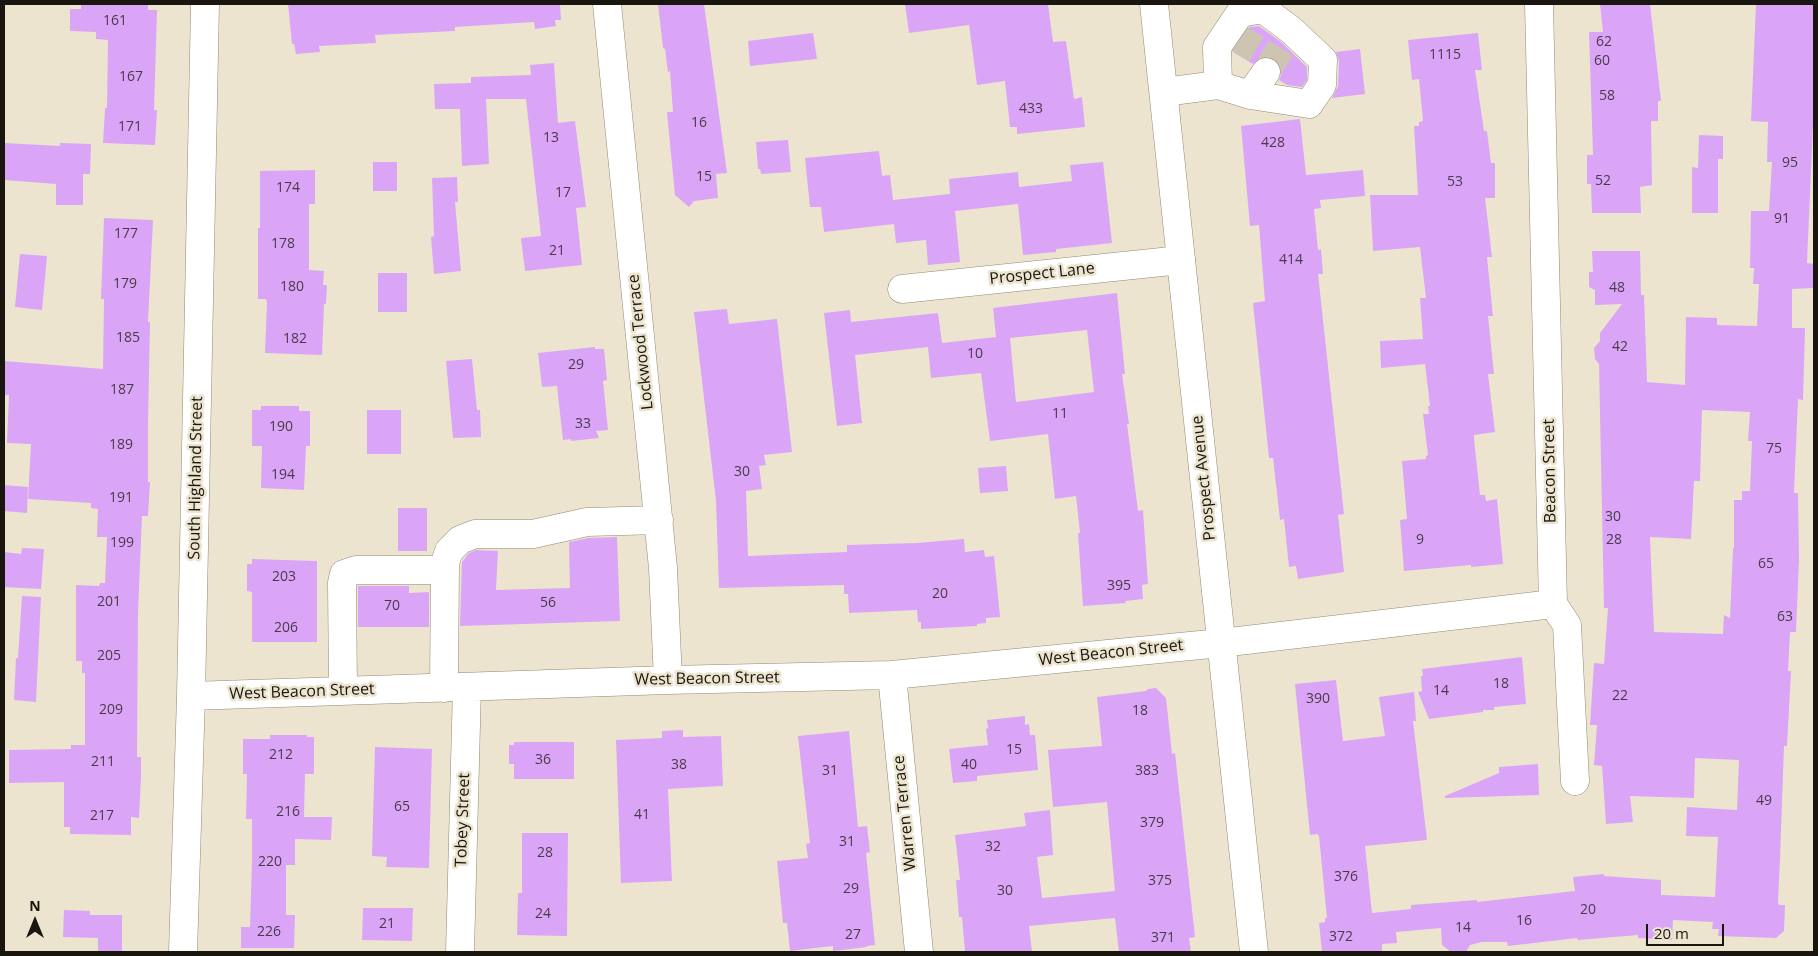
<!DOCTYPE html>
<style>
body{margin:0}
#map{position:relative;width:1818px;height:956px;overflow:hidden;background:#ede4cf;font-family:"Open Sans",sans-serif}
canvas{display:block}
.frame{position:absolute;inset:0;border:5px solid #19160f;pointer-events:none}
.north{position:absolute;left:10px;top:896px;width:50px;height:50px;-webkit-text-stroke:4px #ede4cf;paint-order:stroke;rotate:0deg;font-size:14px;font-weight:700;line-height:20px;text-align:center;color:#19160f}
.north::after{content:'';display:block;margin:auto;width:18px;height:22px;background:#19160f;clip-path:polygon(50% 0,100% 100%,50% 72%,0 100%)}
.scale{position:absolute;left:1646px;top:924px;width:78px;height:22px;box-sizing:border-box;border:2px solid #19160f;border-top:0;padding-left:6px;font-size:15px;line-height:18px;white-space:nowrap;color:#19160f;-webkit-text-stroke:4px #ede4cf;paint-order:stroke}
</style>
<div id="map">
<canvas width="1818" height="956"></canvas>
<div class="frame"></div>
<div class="north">N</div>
<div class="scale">20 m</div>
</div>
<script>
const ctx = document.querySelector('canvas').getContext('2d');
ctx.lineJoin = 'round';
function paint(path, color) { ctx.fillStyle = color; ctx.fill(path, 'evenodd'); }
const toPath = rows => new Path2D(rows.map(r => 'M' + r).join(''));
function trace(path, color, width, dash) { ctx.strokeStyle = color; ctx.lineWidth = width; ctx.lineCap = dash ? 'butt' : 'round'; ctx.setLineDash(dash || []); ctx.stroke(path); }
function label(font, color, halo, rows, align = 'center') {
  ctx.font = font + ' "Open Sans",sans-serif'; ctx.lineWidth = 5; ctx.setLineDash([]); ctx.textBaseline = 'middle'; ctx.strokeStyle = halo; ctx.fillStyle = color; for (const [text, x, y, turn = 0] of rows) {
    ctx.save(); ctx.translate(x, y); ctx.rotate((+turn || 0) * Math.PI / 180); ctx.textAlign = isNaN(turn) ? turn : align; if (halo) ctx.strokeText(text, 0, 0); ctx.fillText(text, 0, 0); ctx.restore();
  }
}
const building = toPath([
 [81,4,148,5,148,10,157,10,154,110,157,110,155,145,103,143,105,108,107,108,108,40,96,39,96,32,70,31,70,9,81,9],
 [288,4,560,4,561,20,555,20,556,26,535,29,534,22,455,27,455,31,375,35,376,43,319,46,320,52,296,54,294,44,292,44],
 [658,4,704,4,727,173,716,174,718,198,694,201,689,207,675,195,667,112,673,112,670,71,668,72,665,49,663,48],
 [905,4,1048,4,1053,42,1066,41,1074,99,1082,97,1085,127,1017,134,1017,127,1010,127,1005,81,977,85,969,25,909,33],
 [1600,4,1650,4,1661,101,1658,101,1658,121,1651,121,1652,185,1640,187,1641,213,1592,213,1591,184,1587,184,1587,155,1593,155,1589,32,1603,32],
 [1756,4,1814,4,1814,124,1813,124,1807,263,1814,264,1813,288,1792,289,1792,328,1805,328,1803,400,1798,399,1794,493,1798,493,1799,560,1796,632,1790,632,1788,671,1791,671,1787,746,1784,746,1780,859,1778,902,1779,905,1785,905,1784,931,1776,938,1718,936,1719,929,1712,929,1713,922,1673,920,1672,940,1638,938,1638,935,1578,940,1577,938,1508,946,1507,942,1482,942,1470,945,1466,952,1451,952,1442,945,1441,928,1396,932,1397,943,1382,944,1382,952,1322,952,1319,923,1325,922,1325,918,1327,918,1319,836,1317,834,1310,835,1295,684,1336,680,1343,741,1385,736,1379,697,1414,692,1416,721,1413,721,1427,840,1365,846,1372,913,1411,909,1411,905,1477,900,1477,902,1575,891,1573,877,1604,874,1604,876,1661,880,1661,895,1715,897,1718,837,1686,836,1687,807,1737,810,1739,760,1695,758,1694,798,1630,796,1633,822,1606,824,1602,766,1594,765,1597,725,1590,725,1594,663,1604,664,1608,608,1604,608,1599,364,1595,359,1594,348,1600,341,1600,333,1622,304,1595,305,1595,290,1589,287,1589,272,1593,272,1592,251,1640,251,1641,295,1644,295,1647,382,1685,385,1686,317,1717,318,1717,325,1757,326,1759,284,1753,284,1754,268,1750,268,1751,211,1769,211,1772,162,1767,162,1768,122,1751,121],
 [1702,410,1750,412,1748,441,1752,441,1750,491,1742,491,1742,500,1734,500,1734,548,1733,548,1730,618,1724,615,1723,634,1654,632,1650,537,1691,539,1694,481,1700,481],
 [1259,26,1281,42,1307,67,1307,80,1302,87,1287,85,1279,80,1282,73,1280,66,1274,59,1267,56,1260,58,1253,64,1233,52,1249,27],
 [813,33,817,59,750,66,748,41],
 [1478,33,1482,70,1475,70,1484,131,1487,131,1491,163,1495,163,1495,198,1485,198,1492,257,1487,257,1493,316,1488,316,1494,374,1488,374,1495,432,1474,435,1474,439,1480,495,1485,495,1486,501,1497,499,1503,564,1471,567,1471,565,1404,571,1400,520,1407,519,1402,461,1426,459,1426,456,1428,455,1423,414,1429,414,1428,406,1430,406,1425,364,1381,368,1380,341,1423,339,1420,298,1426,298,1420,247,1373,251,1370,195,1418,195,1414,126,1419,126,1419,122,1423,121,1419,79,1412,80,1408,40],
 [1360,49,1365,94,1332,98,1338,86,1339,61,1336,52],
 [554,63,558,123,575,121,586,207,576,208,582,265,525,271,521,238,541,236,526,99,486,99,489,164,462,166,460,109,435,109,434,84,471,83,471,77,531,75,530,65],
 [1300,119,1306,175,1363,170,1365,196,1320,200,1321,208,1314,209,1318,250,1321,249,1323,274,1318,274,1344,514,1338,515,1344,572,1298,579,1296,566,1289,567,1284,519,1280,520,1273,458,1269,458,1253,303,1265,301,1259,225,1250,226,1241,126],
 [1699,135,1723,136,1723,159,1718,159,1718,213,1692,213,1692,167,1698,168],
 [788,140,791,172,761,174,760,169,758,169,756,142],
 [4,143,60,146,60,143,91,144,90,174,83,174,83,205,56,205,56,184,4,180],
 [879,151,882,176,890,175,893,200,950,194,949,179,1018,172,1019,187,1072,181,1070,165,1103,162,1112,243,1056,249,1056,252,1023,255,1018,204,955,211,960,262,928,265,926,240,896,243,894,224,824,232,821,207,810,207,805,158],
 [373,162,397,162,397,191,373,191],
 [315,170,315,204,309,204,309,270,324,271,323,285,327,285,326,304,324,304,322,355,265,353,267,302,266,299,258,299,258,228,260,228,260,171],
 [457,177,458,202,455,202,461,271,434,274,431,237,434,236,432,178],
 [104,218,153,220,148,322,150,322,148,423,148,482,150,482,148,516,142,516,138,613,137,757,141,757,141,777,139,818,131,817,131,835,70,834,70,827,64,827,64,782,9,783,9,750,71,749,71,745,85,745,85,673,82,673,82,661,76,661,76,585,99,586,100,583,105,583,107,537,97,537,98,509,91,508,91,503,28,499,31,444,7,443,9,395,4,395,4,361,103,369,104,299,101,299],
 [20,254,47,256,42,310,15,307],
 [378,273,407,273,407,312,378,312],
 [1117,293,1125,374,1122,374,1129,424,1127,424,1138,511,1143,510,1148,584,1142,585,1143,599,1125,601,1126,603,1083,606,1078,533,1080,533,1076,496,1055,499,1048,434,990,441,981,373,931,378,928,347,855,355,862,423,837,426,824,313,850,310,851,322,938,313,942,343,996,337,993,308],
 [1087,330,1094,392,1016,402,1010,338],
 [727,309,729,324,777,319,792,452,764,455,766,465,759,466,762,489,746,491,748,556,847,552,847,545,917,543,964,539,965,552,984,550,985,557,994,556,1000,617,986,618,986,623,977,624,977,626,921,629,921,622,918,622,917,610,849,613,848,594,844,594,844,585,719,588,716,501,694,312],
 [595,347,595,349,604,349,607,380,603,381,608,430,596,431,599,438,571,441,571,439,563,440,557,386,542,387,538,353],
 [472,359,477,410,480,410,481,437,453,438,446,361],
 [261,406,299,406,299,411,310,411,310,446,306,446,304,490,261,488,262,446,252,446,252,410,261,410],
 [367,410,401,410,401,454,367,454],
 [1006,466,1008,491,980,493,978,468],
 [4,485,28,487,27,513,4,511],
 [398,508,427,508,427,551,398,551],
 [617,537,620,621,460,626,462,562,469,553,476,550,498,551,496,590,570,588,569,542,589,538],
 [22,548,44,549,41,589,4,587,4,552,21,554],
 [252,559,317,561,317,642,252,642,252,592,247,591,247,564,252,564],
 [358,586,409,586,409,593,429,592,429,627,358,627],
 [22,596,41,597,36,702,14,700,16,658,18,658],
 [1522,657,1526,704,1494,707,1494,710,1483,710,1483,712,1429,719,1418,692,1422,691,1421,676,1423,676,1422,669],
 [1156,688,1166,698,1172,754,1175,753,1195,937,1189,938,1191,952,1119,952,1115,918,1029,926,1032,952,965,952,962,917,959,917,956,880,960,880,955,835,1026,826,1024,813,1050,810,1053,855,1037,857,1042,898,1115,891,1107,802,1053,807,1048,750,1102,746,1097,697,1146,691,1148,689],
 [1025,716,1025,725,1029,724,1030,735,1035,735,1038,770,977,776,977,781,953,783,949,749,988,745,986,729,988,728,987,720],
 [683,730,683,737,721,736,723,786,668,789,672,881,621,883,616,740,662,738,662,731],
 [849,731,858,827,867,826,870,852,866,853,875,945,867,946,867,947,833,951,833,946,790,951,787,923,783,923,777,861,808,858,806,844,810,843,798,736],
 [270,735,307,735,307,737,314,737,314,774,305,774,304,817,332,817,331,840,295,839,295,865,286,865,286,915,295,915,294,948,241,948,241,927,250,927,252,861,252,819,246,819,247,774,243,774,243,739,270,739],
 [514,742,574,742,574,779,514,779,514,764,509,764,509,745,514,745],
 [375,747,432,749,429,868,386,867,387,857,372,856],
 [1538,764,1539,795,1445,798,1445,796,1499,773,1499,767],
 [522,833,568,833,567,936,517,935,518,893,522,893],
 [363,908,413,908,412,941,362,940],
 [64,910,90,911,90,915,122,915,122,952,98,952,98,938,63,937]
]);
const minorTunnel = toPath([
 [1237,54,1256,22],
 [1266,72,1284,43]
]);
const minor = toPath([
 [607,4,663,568,668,680],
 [1164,92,1218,85,1250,95,1309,104,1322,85,1323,60,1291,30,1263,9,1240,13,1217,47,1218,85],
 [1250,95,1266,72],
 [902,289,1181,260],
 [1553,604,1567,625,1575,781],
 [892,675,919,952],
 [444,688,445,563,449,551,460,540,475,534,533,534,587,522,659,520],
 [343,691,342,583,344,574,356,570,445,570],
 [191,696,668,680,892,675,1221,643,1553,604,1539,4],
 [183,952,191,696,205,4],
 [460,952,467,687]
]);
const major = toPath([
 [1154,4,1254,952]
]);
const numberNames = [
 ["161",115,21],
 ["62",1604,42],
 ["1115",1445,55],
 ["60",1602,61],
 ["167",131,77],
 ["58",1607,96],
 ["433",1031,109],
 ["16",699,123],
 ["171",130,127],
 ["13",551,138],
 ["428",1273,143],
 ["95",1790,163],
 ["15",704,177],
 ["52",1603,181],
 ["53",1455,182],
 ["174",288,188],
 ["17",563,193],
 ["91",1782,219],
 ["177",126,234],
 ["178",283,244],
 ["21",557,251],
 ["414",1291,260],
 ["179",125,284],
 ["180",292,287],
 ["48",1617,288],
 ["185",128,338],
 ["182",295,339],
 ["42",1620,347],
 ["10",975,354],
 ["29",576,365],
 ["187",122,390],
 ["11",1060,414],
 ["33",583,424],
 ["190",281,427],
 ["189",121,445],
 ["75",1774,449],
 ["30",742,472],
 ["194",283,475],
 ["191",121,498],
 ["30",1613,517],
 ["9",1420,540],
 ["28",1614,540],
 ["199",122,543],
 ["65",1766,564],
 ["203",284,577],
 ["395",1119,586],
 ["20",940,594],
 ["201",109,602],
 ["56",548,603],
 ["70",392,606],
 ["63",1785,617],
 ["206",286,628],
 ["205",109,656],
 ["18",1501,684],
 ["14",1441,691],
 ["22",1620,696],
 ["390",1318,699],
 ["209",111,710],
 ["18",1140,711],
 ["15",1014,750],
 ["212",281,755],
 ["36",543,760],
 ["211",103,762],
 ["38",679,765],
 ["40",969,765],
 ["31",830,771],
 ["383",1147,771],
 ["49",1764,801],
 ["65",402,807],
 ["216",288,812],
 ["41",642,815],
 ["217",102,816],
 ["379",1152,823],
 ["31",847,842],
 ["32",993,847],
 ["28",545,853],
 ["220",270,862],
 ["376",1346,877],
 ["375",1160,881],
 ["29",851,889],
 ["30",1005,891],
 ["20",1588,910],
 ["24",543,914],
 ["16",1524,921],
 ["21",387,924],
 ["14",1463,928],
 ["226",269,932],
 ["27",853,935],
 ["372",1341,937],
 ["371",1163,938]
];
const streetNames = [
 ["Prospect Lane",1042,274,-6],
 ["Lockwood Terrace",641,342,-96],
 ["Beacon Street",1550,471,-91],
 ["South Highland Street",196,478,-89],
 ["Prospect Avenue",1204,478,-96],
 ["West Beacon Street",1111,653,-6],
 ["West Beacon Street",707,679,-1],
 ["West Beacon Street",302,692,-2],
 ["Warren Terrace",905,813,-96],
 ["Tobey Street",463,820,-88]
];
paint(building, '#dba5f7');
trace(minorTunnel, '#cdc5b2', 28, [28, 14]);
trace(minor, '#918976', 29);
trace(major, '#918976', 29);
trace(minor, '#fff', 28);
trace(major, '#fff', 28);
label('14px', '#4a3a49', null, numberNames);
label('16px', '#19160f', '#ede4cf', streetNames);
</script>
